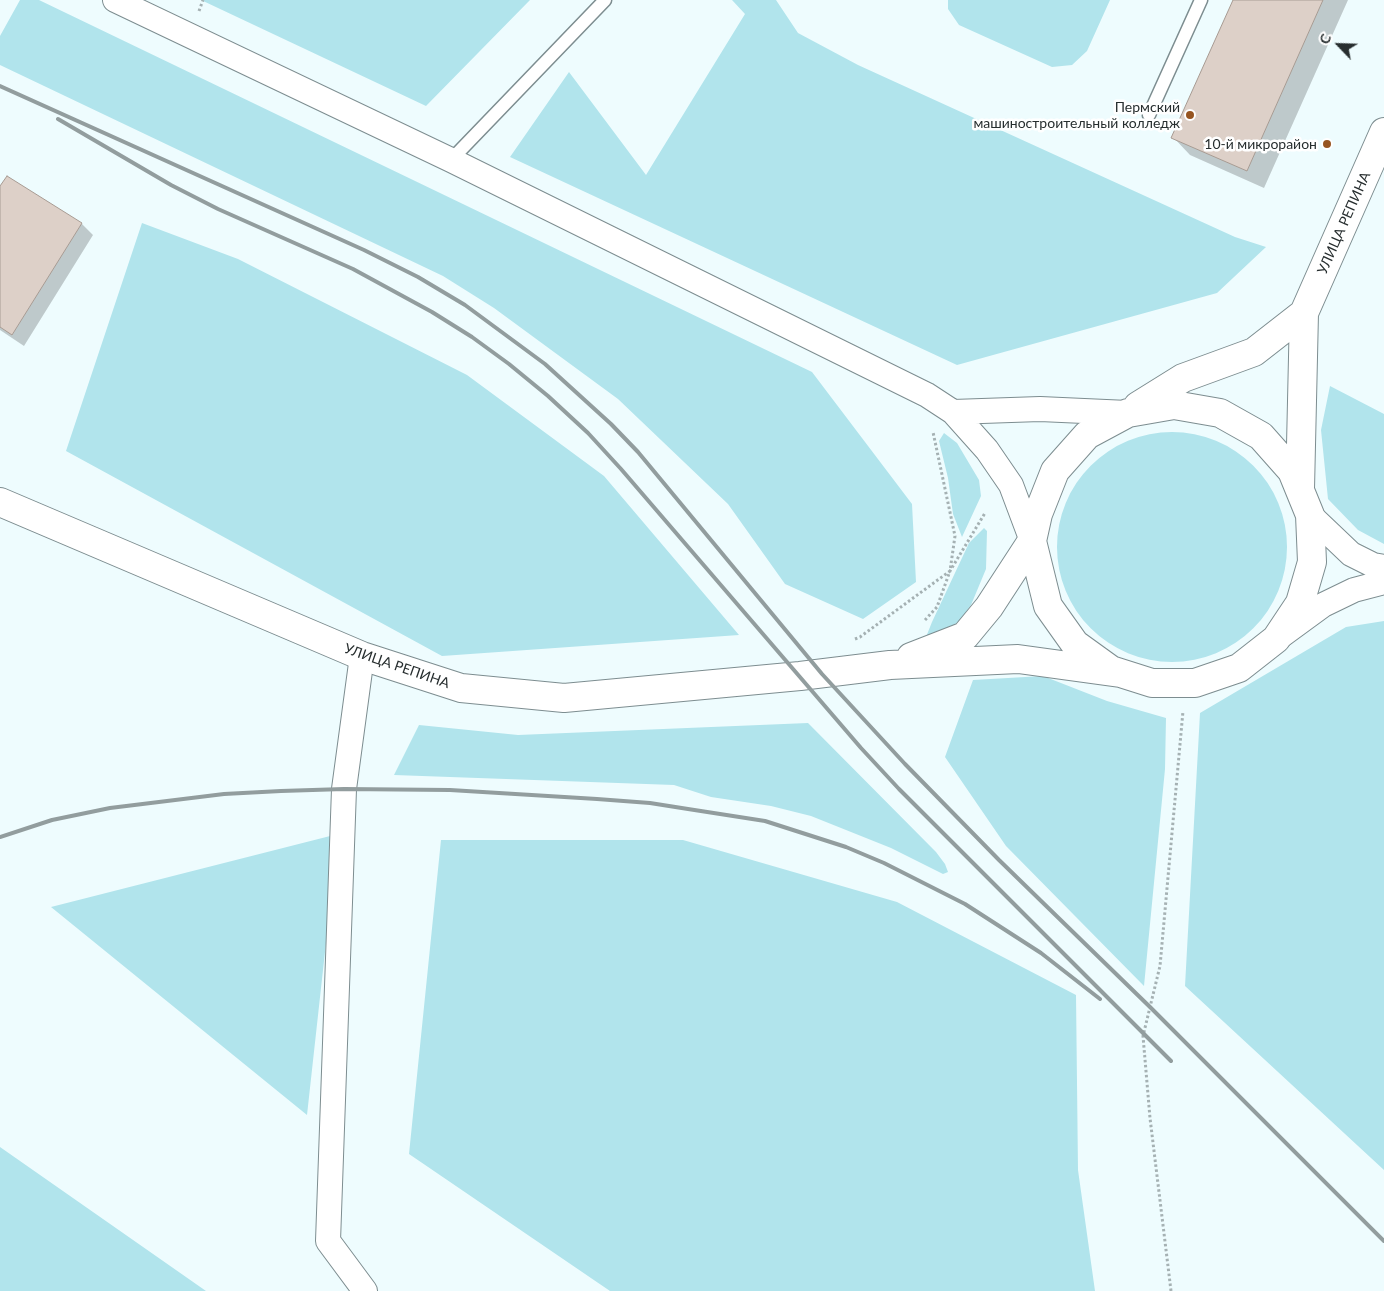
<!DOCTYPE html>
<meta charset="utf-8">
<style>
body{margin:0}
#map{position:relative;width:1384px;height:1291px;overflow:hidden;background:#eefcfe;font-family:Lato,sans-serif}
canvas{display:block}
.north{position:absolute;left:1314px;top:20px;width:50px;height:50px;-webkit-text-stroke:4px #fff;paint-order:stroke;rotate:294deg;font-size:14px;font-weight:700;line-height:20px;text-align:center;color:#272e2f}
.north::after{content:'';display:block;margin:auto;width:18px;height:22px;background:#272e2f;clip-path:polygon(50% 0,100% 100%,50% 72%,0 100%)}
</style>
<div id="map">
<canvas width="1384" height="1291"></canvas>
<div class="north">С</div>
</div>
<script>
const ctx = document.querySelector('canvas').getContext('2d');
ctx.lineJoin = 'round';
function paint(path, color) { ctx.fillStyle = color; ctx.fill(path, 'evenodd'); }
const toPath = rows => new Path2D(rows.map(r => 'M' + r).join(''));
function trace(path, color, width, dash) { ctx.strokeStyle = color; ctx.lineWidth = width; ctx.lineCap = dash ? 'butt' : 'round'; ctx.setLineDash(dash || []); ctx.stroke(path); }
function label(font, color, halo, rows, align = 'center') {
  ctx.font = font + ' Lato,sans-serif'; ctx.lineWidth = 5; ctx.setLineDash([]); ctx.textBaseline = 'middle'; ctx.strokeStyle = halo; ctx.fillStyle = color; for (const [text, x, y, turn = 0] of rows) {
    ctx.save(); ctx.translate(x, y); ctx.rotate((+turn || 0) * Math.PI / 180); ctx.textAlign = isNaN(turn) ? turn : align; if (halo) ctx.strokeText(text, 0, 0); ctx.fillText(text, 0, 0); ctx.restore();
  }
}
const green = toPath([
 [20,0,39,0,812,372,912,504,916,582,863,619,785,584,728,504,618,399,494,308,443,276,0,65,0,36],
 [201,0,530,0,426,106],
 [732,0,776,0,798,33,858,65,1235,237,1266,247,1217,293,957,365,510,157,569,72,646,175,745,14],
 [948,0,1110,0,1087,51,1072,65,1052,67,959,25,948,9],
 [142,223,238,259,467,375,604,476,739,635,442,656,66,451],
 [1330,386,1384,414,1384,544,1358,530,1328,499,1321,430],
 '1057 547a115 115 0 1 1 230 0a115 115 0 1 1-230 0Z',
 [944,433,957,443,979,480,981,496,962,537,953,514,948,478,939,441],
 [984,528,987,531,986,569,971,605,960,620,943,634,924,642,932,622,969,543],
 [1384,621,1384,1170,1185,986,1200,713,1346,627],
 [1043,676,1107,701,1166,718,1165,769,1144,986,1006,846,945,757,973,680],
 [808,723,936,852,945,864,948,872,943,874,891,848,811,816,771,806,711,797,674,785,394,775,419,725,518,735],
 [338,834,307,1115,51,907],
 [441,840,683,840,897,902,1076,995,1078,1170,1095,1291,610,1291,409,1154],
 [0,1147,206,1291,0,1291]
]);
const shadow = toPath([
 [1234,0,1348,0,1264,188,1190,155,1173,137],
 [7,177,82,224,93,235,24,346,0,330,0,188]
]);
const building = toPath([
 [1233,0,1323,0,1247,171,1171,138,1233,0],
 [7,176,82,223,12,335,0,327,0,186,7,176]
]);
const path = toPath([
 [199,11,203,0],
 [925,620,937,607,950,571,985,513],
 [855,639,860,637,950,571,955,536,933,432],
 [1171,1291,1150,1118,1143,1036,1160,966,1183,711]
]);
const lane = toPath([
 [1149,115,1201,0],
 [451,160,605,0]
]);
const street = toPath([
 [115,0,451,160,927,395,953,412,987,450,1011,485,1032,541],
 [953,412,1040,409,1128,413],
 [1310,515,1351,554,1373,565,1384,567],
 [1282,635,1323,605,1354,590,1384,582],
 [362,656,344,789,328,1241,365,1291]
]);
const secondary = toPath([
 [1138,406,1183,378,1254,352,1304,313],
 [1300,489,1304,313,1384,132],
 [0,502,362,656,461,688,564,698,800,676,890,665,1018,659,1120,673],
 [911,657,965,636,989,607,1032,541,1038,514,1055,471,1087,435,1128,413,1174,405,1220,413,1261,436,1292,471,1310,515,1312,562,1300,603,1276,639,1239,668,1195,683,1152,683,1111,670,1075,644,1048,606,1032,541]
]);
const rail = toPath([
 [0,86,364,250,418,277,465,305,545,364,611,424,638,452,822,674,905,764,999,860,1150,1007,1384,1241],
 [58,119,171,185,218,209,353,269,432,312,472,337,509,364,548,396,588,433,621,469,861,748,899,789,1171,1061],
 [0,837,52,820,110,808,224,794,281,791,344,789,450,790,597,799,650,803,688,809,765,821,846,847,884,863,965,904,1041,953,1100,999]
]);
const markers = [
 [1190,115,5,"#965420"],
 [1327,144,5,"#965420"]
];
const poiNames = [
 ["Пермский",1180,107],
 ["машиностроительный колледж",1180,123],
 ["10-й микрорайон",1317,144]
];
const streetNames = [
 ["УЛИЦА РЕПИНА",1344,223,-66],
 ["УЛИЦА РЕПИНА",397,666,19]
];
paint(green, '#b1e4ec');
paint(shadow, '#0003');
paint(building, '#ddd0c8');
trace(building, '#a79b93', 1);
trace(lane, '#7d8d90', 15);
trace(street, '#7d8d90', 26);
trace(secondary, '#7d8d90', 30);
trace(path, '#a5b1b3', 3, [2.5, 2.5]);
trace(lane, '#fff', 12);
trace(street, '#fff', 24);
trace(secondary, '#fff', 28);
trace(rail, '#929d9e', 4);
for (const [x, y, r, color] of markers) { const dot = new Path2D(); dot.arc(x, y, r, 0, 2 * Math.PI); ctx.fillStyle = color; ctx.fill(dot); trace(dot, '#fff', 2); }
label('14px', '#272e2f', '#fff', poiNames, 'right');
label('14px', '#272e2f', '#fff', streetNames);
</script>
